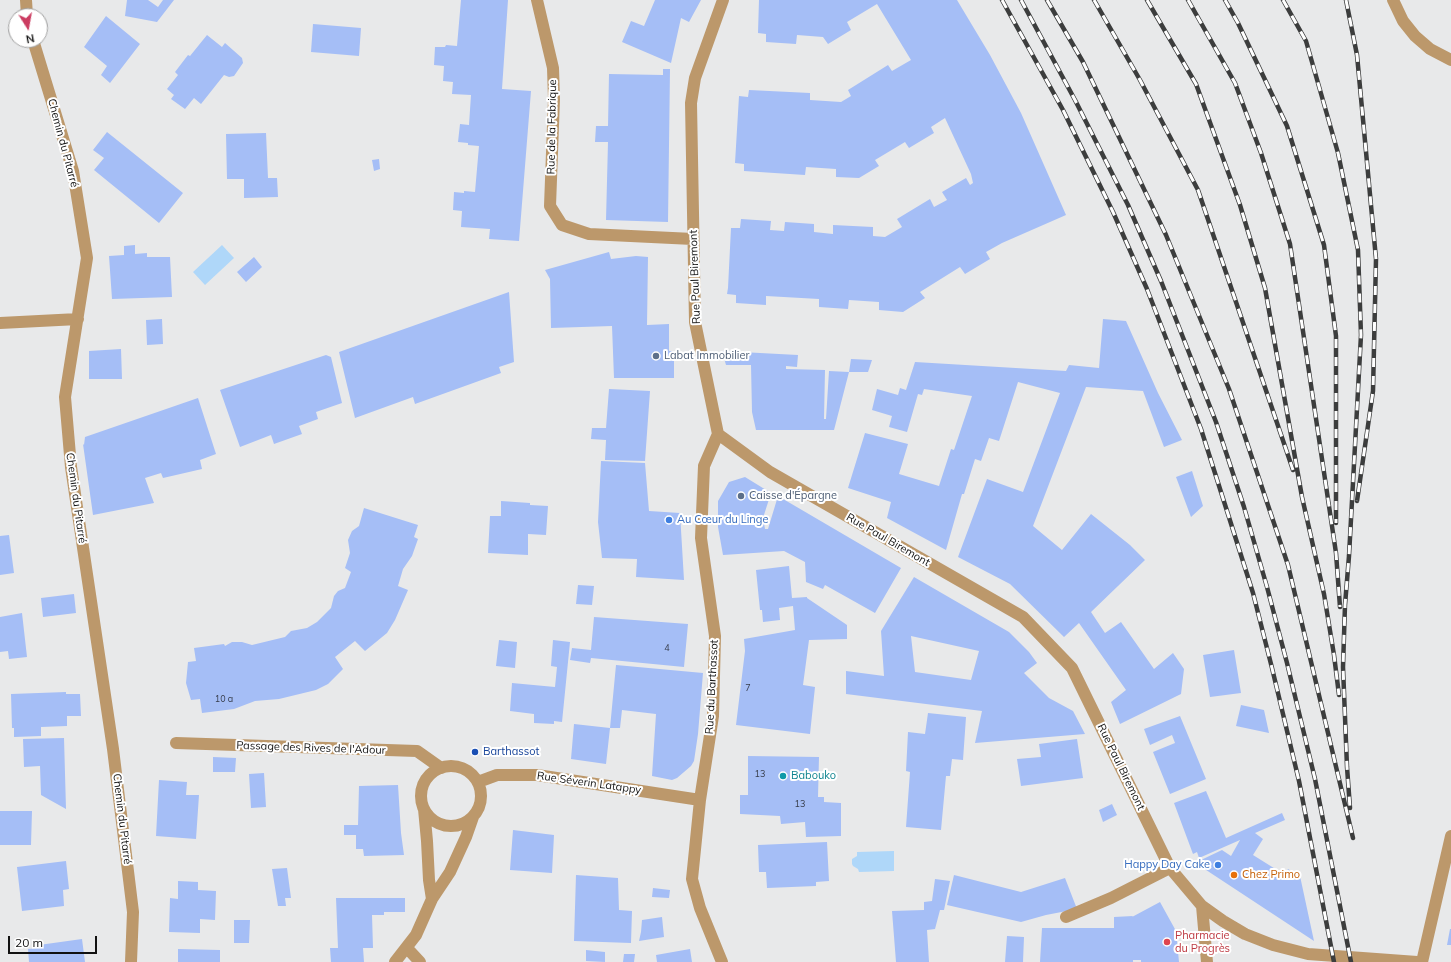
<!DOCTYPE html>
<meta charset="utf-8">
<style>
body{margin:0}
#map{position:relative;width:1451px;height:962px;overflow:hidden;background:#e8e9ea;font-family:Mulish,sans-serif}
canvas{display:block}
.north{position:absolute;left:8px;top:8px;width:40px;height:40px;box-sizing:border-box;background:#fff;border:1px solid #a0a0a0;border-radius:50%;rotate:169deg;font-size:11px;font-weight:700;line-height:16px;text-align:center;color:#111}
.north::after{content:'';display:block;margin:auto;width:14px;height:18px;background:#cb3c61;clip-path:polygon(50% 0,100% 100%,50% 72%,0 100%)}
.scale{position:absolute;left:8px;top:936px;width:89px;height:18px;box-sizing:border-box;border:2px solid #111;border-top:0;padding-left:5px;font-size:12px;line-height:14px;white-space:nowrap;color:#111;-webkit-text-stroke:3px #fff;paint-order:stroke}
</style>
<div id="map">
<canvas width="1451" height="962"></canvas>
<div class="north">N</div>
<div class="scale">20 m</div>
</div>
<script>
const ctx = document.querySelector('canvas').getContext('2d');
ctx.lineJoin = 'round';
function paint(path, color) { ctx.fillStyle = color; ctx.fill(path, 'evenodd'); }
const toPath = rows => new Path2D(rows.map(r => 'M' + r).join(''));
function trace(path, color, width, dash) { ctx.strokeStyle = color; ctx.lineWidth = width; ctx.lineCap = dash ? 'butt' : 'round'; ctx.setLineDash(dash || []); ctx.stroke(path); }
function label(font, color, halo, rows, align = 'center') {
  ctx.font = font + ' Mulish,sans-serif'; ctx.lineWidth = 4; ctx.setLineDash([]); ctx.textBaseline = 'middle'; ctx.strokeStyle = halo; ctx.fillStyle = color; for (const [text, x, y, turn = 0] of rows) {
    ctx.save(); ctx.translate(x, y); ctx.rotate((+turn || 0) * Math.PI / 180); ctx.textAlign = isNaN(turn) ? turn : align; if (halo) ctx.strokeText(text, 0, 0); ctx.fillText(text, 0, 0); ctx.restore();
  }
}
const water = toPath([
 [222,245,234,258,205,285,193,272],
 [894,851,894,871,859,872,858,869,853,866,852,864,852,859,857,856,857,852]
]);
const building = toPath([
 [127,0,148,0,158,7,163,0,174,0,157,22,125,16],
 [461,0,508,0,502,89,531,91,519,241,489,239,490,229,461,227,462,211,453,210,454,192,464,193,464,191,475,192,479,146,468,145,468,143,458,142,460,124,469,125,471,95,452,94,453,82,443,81,444,66,434,65,435,47,445,47,446,45,457,46],
 [655,0,701,0,689,22,681,18,671,63,622,42,631,21,644,26],
 [759,0,957,0,990,55,1021,113,1066,215,1002,243,986,252,990,259,965,274,960,267,920,292,925,298,903,312,879,310,879,302,849,300,848,309,819,307,819,299,766,296,766,305,736,303,736,295,727,294,728,288,731,228,740,228,741,219,771,221,770,230,784,231,785,222,814,224,814,232,833,234,833,225,873,227,873,236,885,237,902,227,897,219,930,199,934,207,947,200,942,192,966,178,970,185,973,183,971,174,945,118,931,127,934,133,909,148,905,142,875,160,879,166,859,178,836,177,836,169,806,167,805,175,744,171,744,164,735,163,739,96,748,97,749,90,810,93,810,100,841,102,851,96,848,90,888,65,892,71,911,60,877,4,847,22,851,30,828,44,823,37,797,35,796,44,766,42,766,34,758,33],
 [106,16,140,44,110,83,101,75,107,66,84,47],
 [313,24,361,28,359,56,311,52],
 [207,35,222,47,225,43,242,58,243,63,234,76,229,77,224,75,201,104,194,98,185,109,171,99,174,95,167,89,178,75,175,72,188,55,190,56],
 [663,69,670,69,668,222,606,220,608,142,595,142,596,126,608,126,609,74,663,75],
 [107,132,183,193,159,223,94,170,104,158,93,150],
 [266,133,268,178,277,178,278,197,244,198,244,179,227,179,226,134],
 [379,159,380,169,374,171,372,160],
 [135,245,135,254,147,253,147,257,170,257,172,297,112,299,109,256,124,255,124,246],
 [609,252,611,259,636,256,648,257,647,325,669,324,669,351,674,351,674,378,614,378,612,326,551,328,550,279,545,270],
 [254,257,262,267,246,282,237,272],
 [509,292,514,362,499,367,501,373,415,404,413,397,355,418,339,352],
 [162,319,163,344,147,345,146,320],
 [1103,319,1126,321,1158,393,1182,440,1164,447,1143,391,1086,387,1033,526,1062,550,1091,514,1130,545,1145,560,1091,612,1105,633,1121,622,1154,669,1173,653,1184,669,1181,694,1120,724,1111,702,1126,690,1079,623,1064,637,1010,584,958,557,987,479,1023,492,1060,393,1018,382,999,441,989,438,981,461,975,459,964,494,962,494,946,550,887,518,891,502,848,488,865,433,908,444,899,474,939,486,951,449,954,450,972,396,924,389,922,395,918,394,907,432,889,427,892,416,872,410,877,389,898,395,900,388,906,390,915,362,1066,371,1069,365,1099,368],
 [121,349,122,379,89,379,89,351],
 [722,351,798,355,797,367,786,366,786,369,825,370,824,419,826,419,829,371,849,372,834,430,756,430,752,412,751,365,726,365],
 [326,355,331,357,342,403,316,412,318,419,299,426,302,434,274,444,271,435,240,447,220,390],
 [851,359,872,360,868,372,849,372],
 [609,389,650,391,645,461,605,460,606,440,591,439,592,428,606,428],
 [198,398,216,454,200,460,202,469,163,478,161,473,145,478,154,503,93,515,83,444,84,445,85,437],
 [601,461,645,463,649,511,680,513,684,580,636,577,637,559,602,558,598,522],
 [1192,471,1203,506,1191,517,1176,477],
 [745,477,771,493,763,518,765,529,768,529,778,496,901,568,875,613,825,585,823,589,806,582,805,562,784,551,723,555,718,527,718,501,729,482],
 [501,501,530,503,530,505,548,506,546,535,528,534,528,555,488,553,490,516,501,516],
 [364,508,418,525,414,537,418,539,412,556,403,569,398,586,408,590,395,620,387,633,365,651,355,641,335,657,343,669,328,684,316,690,279,699,255,701,234,709,202,713,200,699,191,700,186,683,188,662,196,661,194,648,224,644,225,646,232,642,242,642,252,645,285,637,291,631,307,628,317,622,331,608,334,596,338,591,345,588,351,572,345,568,350,553,348,540,352,531,359,526],
 [9,535,14,573,0,575,0,536],
 [789,566,792,598,807,597,807,598,847,625,847,639,809,640,803,685,815,687,810,734,736,725,745,651,744,639,795,630,793,606,779,608,780,620,763,622,762,610,760,610,756,570],
 [914,577,1009,632,1029,652,1037,663,1024,673,1049,698,1073,711,1085,734,975,743,982,711,846,694,846,671,884,676,881,631],
 [911,636,979,651,971,680,915,672],
 [578,585,594,586,592,605,576,604],
 [74,594,76,613,43,617,41,598],
 [22,613,27,657,9,659,8,651,0,652,0,617],
 [594,617,688,624,684,667,591,658,590,663,570,660,572,648,591,650],
 [499,640,517,642,515,668,496,666],
 [553,640,570,642,562,722,554,721,554,724,534,723,534,714,510,711,512,683,555,687,557,667,551,666],
 [1234,650,1241,693,1210,697,1203,655],
 [616,665,703,673,698,734,694,761,691,766,677,778,672,780,652,776,656,714,622,710,620,728,610,728],
 [66,692,66,694,80,694,81,716,67,716,67,726,41,727,41,736,14,737,14,728,12,728,11,694],
 [1241,705,1264,710,1269,733,1236,726],
 [928,713,966,717,963,760,952,759,950,776,946,776,941,830,906,827,910,772,906,771,908,732,925,734],
 [1180,716,1206,779,1170,794,1153,752,1175,743,1172,735,1150,745,1144,729],
 [574,724,610,728,606,764,571,759],
 [64,738,66,809,41,795,40,766,24,767,23,739],
 [1077,739,1083,778,1021,786,1017,759,1041,757,1039,744],
 [748,756,819,757,818,797,824,797,824,802,841,803,841,836,806,837,805,822,781,824,780,816,740,814,740,795,748,795],
 [213,757,236,758,235,772,213,772],
 [264,773,266,807,251,808,249,774],
 [159,780,187,782,186,795,199,795,196,839,156,836],
 [398,785,401,833,404,855,364,856,363,849,356,849,356,835,344,835,344,825,358,825,359,786],
 [1206,791,1226,838,1282,813,1285,820,1255,833,1263,839,1253,855,1285,875,1288,869,1300,876,1314,941,1197,864,1201,860,1222,850,1231,856,1240,840,1199,858,1197,852,1193,854,1174,803],
 [1112,804,1117,815,1103,822,1099,810],
 [0,811,32,811,31,845,0,845],
 [513,830,554,835,552,873,510,870],
 [827,842,829,881,816,882,816,886,767,888,766,872,759,872,758,845],
 [66,861,69,889,63,890,64,906,22,911,17,867],
 [287,868,291,898,285,898,286,906,278,906,272,869],
 [576,875,618,878,619,910,632,911,631,943,574,941],
 [954,875,1021,892,1065,878,1077,909,1046,915,1021,922,947,905],
 [935,879,950,881,944,910,940,910,935,929,927,930,929,962,896,962,892,911,924,910,924,902,932,901],
 [178,881,198,882,198,890,216,891,215,920,200,919,200,933,169,932,170,898,178,899],
 [653,888,670,890,669,898,652,897],
 [336,898,405,898,405,912,384,912,384,915,372,915,373,948,363,948,364,962,331,962,330,948,338,948],
 [1160,902,1176,931,1179,962,1141,962,1141,960,1133,960,1133,962,1040,962,1042,928,1114,928,1114,917,1133,916,1132,917],
 [662,917,664,937,639,941,641,932,642,920],
 [234,920,250,920,249,943,234,943],
 [1450,929,1451,929,1451,945,1447,945],
 [1007,936,1024,937,1023,962,1005,962],
 [82,939,85,962,29,962,28,949,39,948,39,945],
 [178,949,220,950,220,962,178,962],
 [690,949,692,962,657,962,656,955],
 [586,950,605,952,605,962,586,961],
 [624,954,635,954,634,962,623,962]
]);
const minor = toPath([
 [26,0,27,16],
 [537,0,553,68,554,99,550,206,562,225,589,234,693,239],
 [723,0,695,78,691,103,695,322,718,434,770,472,1023,617,1072,668,1170,868,1202,906,1223,921,1245,934,1273,945,1308,954,1417,962],
 [1393,0,1403,21,1415,36,1430,49,1451,60],
 [33,40,73,171,87,258,65,397,71,467,113,749,133,912,131,962],
 [0,323,78,319],
 [718,434,704,466,701,538,715,636,713,716,700,800,692,879,700,908,722,962],
 [176,743,417,751,441,768],
 '421 796a30 30 0 1 1 60 0a30 30 0 1 1-60 0Z',
 [478,782,497,775,537,775,700,800],
 [424,809,427,841,429,880,432,899],
 [1202,906,1207,962],
 [1066,917,1111,898,1170,868],
 [407,948,420,962],
 [395,962,416,935,432,899,450,872,466,837,473,817],
 [1422,962,1451,836]
]);
const rail = toPath([
 [1002,0,1063,110,1113,212,1147,289,1201,429,1253,593,1272,668,1299,781,1334,962],
 [1021,0,1075,100,1128,205,1161,281,1216,422,1244,507,1267,587,1287,663,1315,779,1351,962],
 [1047,0,1083,62,1166,235,1229,389,1288,565,1353,838],
 [1094,0,1140,80,1198,190,1293,470],
 [1147,0,1196,84,1240,205,1265,288,1302,497,1324,594,1334,655,1339,695],
 [1188,0,1235,83,1261,153,1290,244,1336,553,1340,607],
 [1225,0,1238,23,1287,126,1324,245,1336,336,1336,523],
 [1283,0,1306,41,1338,153,1358,250,1361,335,1349,556,1345,605,1343,667,1347,767,1350,808],
 [1346,0,1357,55,1376,259,1373,391,1357,501]
]);
const markers = [
 [656,356,4,"#5c6f8a"],
 [741,496,4,"#5c6f8a"],
 [669,520,4,"#3f7fe0"],
 [475,752,4,"#1a4fb4"],
 [783,776,4,"#0f9aa8"],
 [1218,865,4,"#3f7fe0"],
 [1234,875,4,"#e8710a"],
 [1167,942,4,"#e0444e"]
];
const numberNames = [
 ["4",667,648],
 ["7",748,688],
 ["10 a",224,699],
 ["13",760,774],
 ["13",800,804]
];
const streetNames = [
 ["Rue de la Fabrique",552,127,-89],
 ["Chemin du Pitarré",63,143,75],
 ["Rue Paul Biremont",695,277,-92],
 ["Chemin du Pitarré",76,498,82],
 ["Rue Paul Biremont",888,540,30],
 ["Rue du Barthassot",712,687,-87],
 ["Passage des Rives de l'Adour",311,748,2],
 ["Rue Paul Biremont",1121,767,64],
 ["Rue Séverin Latappy",589,783,8],
 ["Chemin du Pitarré",122,819,83]
];
const serviceNames = [
 ["Labat Immobilier",664,356],
 ["Caisse d'Épargne",749,496]
];
const shopNames = [
 ["Au Cœur du Linge",677,520],
 ["Happy Day Cake",1210,865,"right"]
];
const transitNames = [
 ["Barthassot",483,752]
];
const cultureNames = [
 ["Babouko",791,776]
];
const foodNames = [
 ["Chez Primo",1242,875]
];
const healthNames = [
 ["Pharmacie",1175,936],
 ["du Progrès",1175,949]
];
paint(water, '#afd7f9');
paint(building, '#a5bef6');
trace(minor, '#bc986b', 12);
trace(rail, '#3c3d3d', 4.5);
trace(rail, '#fff', 3, [9]);
for (const [x, y, r, color] of markers) { const dot = new Path2D(); dot.arc(x, y, r, 0, 2 * Math.PI); ctx.fillStyle = color; ctx.fill(dot); trace(dot, '#fff', 1.5); }
label('9px', '#363c4a', null, numberNames);
label('11px', '#111', '#fff', streetNames);
label('11px', '#4e5e75', '#fff', serviceNames, 'left');
label('11px', '#366cbe', '#fff', shopNames, 'left');
label('11px', '#164399', '#fff', transitNames, 'left');
label('11px', '#0d838f', '#fff', cultureNames, 'left');
label('11px', '#c56008', '#fff', foodNames, 'left');
label('11px', '#be3a42', '#fff', healthNames, 'left');
</script>
